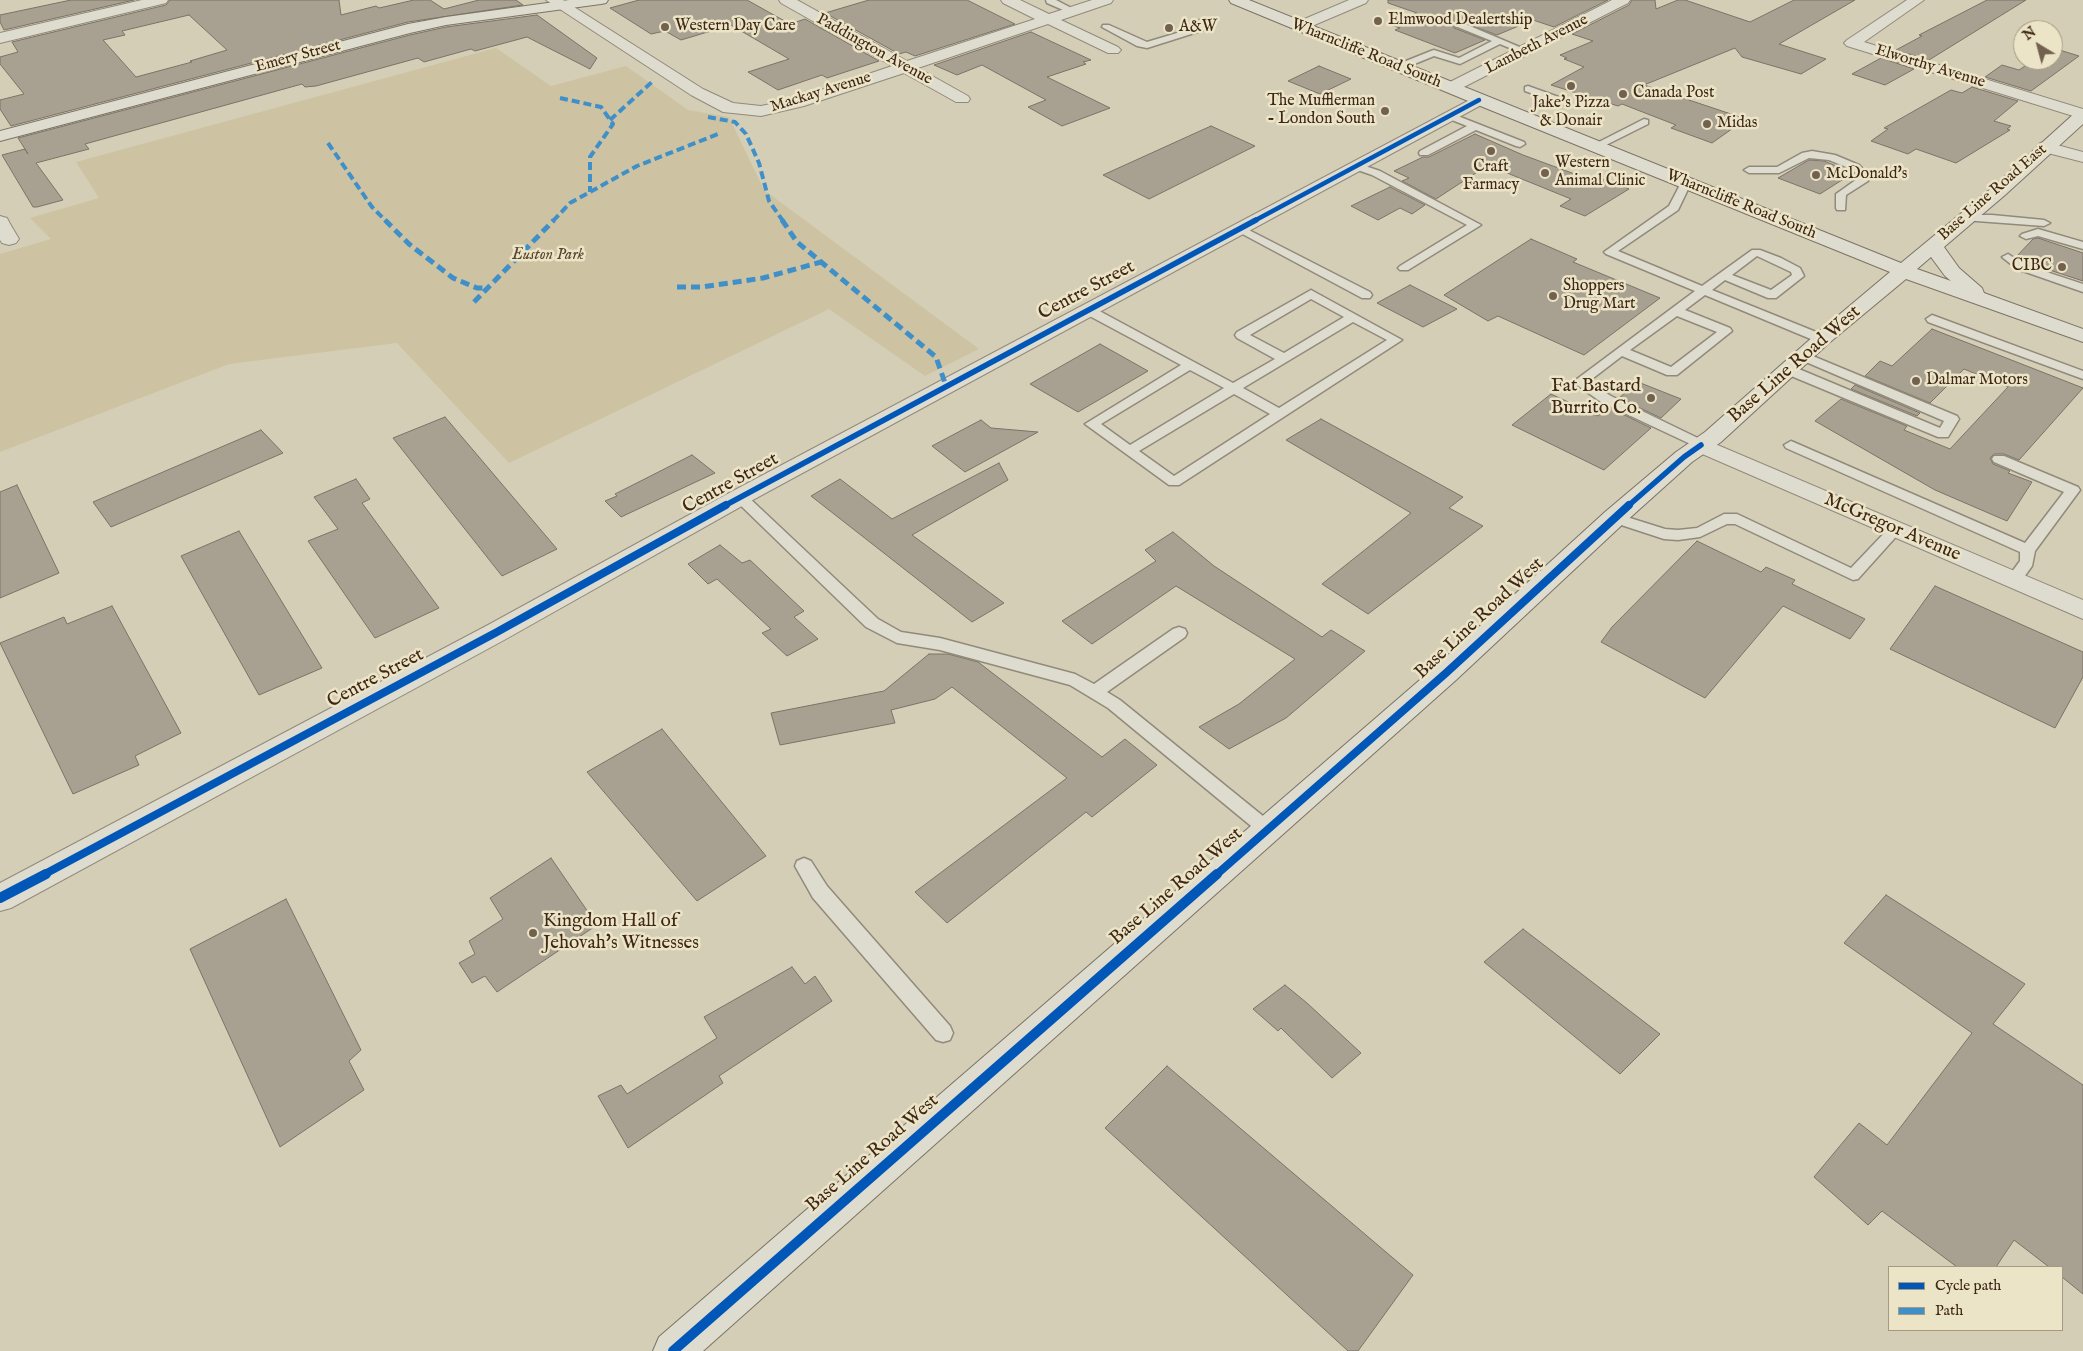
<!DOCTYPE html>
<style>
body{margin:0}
#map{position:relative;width:2083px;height:1351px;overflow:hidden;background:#d5ceb6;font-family:"IM FELL English",serif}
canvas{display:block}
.legend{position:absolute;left:1888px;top:1266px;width:175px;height:65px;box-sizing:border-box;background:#ece4c7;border:1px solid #a69881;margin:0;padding:6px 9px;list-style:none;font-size:15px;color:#3e2717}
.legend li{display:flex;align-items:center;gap:10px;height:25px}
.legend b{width:25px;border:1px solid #a69881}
.north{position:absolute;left:2013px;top:20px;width:50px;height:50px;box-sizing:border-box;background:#ece4c7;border:1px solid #a69881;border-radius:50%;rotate:323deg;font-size:14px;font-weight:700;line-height:20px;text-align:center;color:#3e2717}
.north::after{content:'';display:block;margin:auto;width:18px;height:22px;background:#73614f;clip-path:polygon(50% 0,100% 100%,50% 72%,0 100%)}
</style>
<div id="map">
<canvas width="2083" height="1351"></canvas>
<ul class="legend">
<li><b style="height:6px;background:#0057b8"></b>Cycle path</li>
<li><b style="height:6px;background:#3f8fc9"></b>Path</li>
</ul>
<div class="north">N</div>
</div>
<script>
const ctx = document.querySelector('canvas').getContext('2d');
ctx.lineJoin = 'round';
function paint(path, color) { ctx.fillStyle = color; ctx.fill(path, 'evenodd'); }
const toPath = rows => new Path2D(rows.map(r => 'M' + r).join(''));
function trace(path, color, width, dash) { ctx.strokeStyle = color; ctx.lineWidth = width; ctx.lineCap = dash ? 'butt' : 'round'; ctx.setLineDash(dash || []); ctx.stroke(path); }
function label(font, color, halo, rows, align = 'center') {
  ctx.font = font + ' "IM FELL English",serif'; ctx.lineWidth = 5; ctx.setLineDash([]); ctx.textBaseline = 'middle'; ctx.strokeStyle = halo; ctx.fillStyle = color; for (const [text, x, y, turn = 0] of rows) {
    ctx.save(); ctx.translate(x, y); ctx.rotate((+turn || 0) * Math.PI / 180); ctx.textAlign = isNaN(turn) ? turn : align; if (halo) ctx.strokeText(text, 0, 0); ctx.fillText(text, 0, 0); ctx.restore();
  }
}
const green = toPath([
 [496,48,551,86,626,66,688,110,729,117,764,190,979,349,925,376,829,309,509,463,397,343,229,364,0,452,0,254,51,239,30,218,99,198,76,162]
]);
const building = toPath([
 [71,0,134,0,4,30,0,22,0,15,71,0],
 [170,0,339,0,341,15,376,6,379,8,414,0,430,0,444,9,479,0,516,0,523,5,408,22,11,126,0,109,0,100,24,94,0,64,0,57,18,52,12,42,166,5,170,0],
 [189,15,227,50,190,61,192,62,136,77,103,40,125,35,122,31,189,15],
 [639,0,747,0,790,24,805,19,879,61,827,78,822,75,778,90,748,72,789,59,731,25,681,40,665,31,651,34,610,8,639,0],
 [869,0,967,0,1015,24,915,56,906,52,899,54,825,13,869,0],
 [1388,0,1608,0,1554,27,1533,20,1497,35,1457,20,1452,24,1454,28,1485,40,1455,53,1395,30,1400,28,1387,24,1417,13,1388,3,1388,0],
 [1632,0,1655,0,1656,9,1678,0,1685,0,1750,22,1794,0,1855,0,1779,44,1826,59,1801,74,1742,57,1735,48,1644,85,1746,119,1712,143,1671,128,1676,125,1622,104,1618,106,1551,85,1584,67,1564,59,1567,58,1560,55,1593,41,1572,34,1629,5,1632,0],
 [1987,0,2026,0,1929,60,1896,50,1922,36,1919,35,1987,0],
 [537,15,597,58,590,69,527,37,475,51,471,49,424,62,418,58,316,86,305,87,302,84,85,144,89,149,36,163,63,200,37,207,33,207,2,155,25,149,28,154,18,138,410,35,446,27,537,15],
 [1031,32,1091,60,1083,62,1086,64,1047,77,1110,108,1062,126,1028,107,1046,100,982,65,957,75,934,65,1031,32],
 [2053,48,2079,56,2031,91,1985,77,2002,65,2019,70,2034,60,2053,60,2053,48],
 [1881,58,1914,69,1885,85,1852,74,1881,58],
 [1319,66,1351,79,1320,94,1288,81,1319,66],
 [1972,87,2018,101,1994,121,2011,126,2007,129,2010,130,1956,163,1916,149,1908,154,1871,141,1888,129,1884,128,1951,90,1962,93,1972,87],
 [1211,126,1255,146,1149,199,1103,175,1211,126],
 [1475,134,1523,155,1599,183,1604,179,1629,189,1585,216,1560,206,1571,199,1490,166,1485,167,1436,199,1402,181,1409,178,1394,171,1423,157,1429,157,1475,134],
 [1809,160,1824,161,1853,173,1820,194,1778,178,1809,160],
 [1390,187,1425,205,1412,214,1400,208,1378,220,1351,206,1390,187],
 [2038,238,2083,253,2083,281,2022,261,2016,257,2033,239,2038,238],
 [1531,239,1577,259,1573,262,1660,298,1584,355,1498,316,1488,321,1444,295,1531,239],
 [1410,285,1457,309,1423,327,1377,303,1410,285],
 [1932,329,2083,388,2019,460,2004,454,1994,454,1990,458,1993,464,2010,471,2008,473,2032,482,2007,521,1935,490,1815,421,1841,399,1907,426,1904,430,1950,449,2008,387,1964,369,1930,403,1865,376,1880,361,1892,366,1932,329],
 [1100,344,1148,371,1078,412,1030,384,1100,344],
 [1638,382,1681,399,1661,418,1619,398,1638,382],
 [1855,385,1920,413,1917,416,1851,389,1855,385],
 [1551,394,1598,416,1608,407,1651,428,1604,470,1512,425,1551,394],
 [445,417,557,549,502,576,393,438,445,417],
 [1321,419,1463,497,1449,508,1483,526,1368,614,1322,584,1411,513,1286,440,1321,419],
 [981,420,991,428,1038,432,965,472,932,446,981,420],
 [261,430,283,453,111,527,93,502,261,430],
 [692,455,715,473,621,517,605,501,617,496,615,494,692,455],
 [999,463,1008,480,912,535,1004,603,972,622,811,496,840,479,892,519,999,463],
 [356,479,370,499,362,503,439,608,375,638,308,541,338,529,314,497,356,479],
 [17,485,59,573,0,598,0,492,17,485],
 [239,531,322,668,259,695,181,556,239,531],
 [1173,532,1214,566,1322,637,1331,630,1365,651,1286,718,1229,749,1199,727,1239,704,1295,659,1176,586,1092,644,1062,621,1156,561,1145,550,1173,532],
 [1697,541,1761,572,1766,567,1795,580,1792,584,1865,619,1850,639,1783,606,1705,698,1601,642,1612,627,1697,541],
 [720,545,742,563,750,560,804,611,794,617,818,639,787,656,762,633,771,629,717,579,708,584,688,564,720,545],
 [1935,586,2083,652,2083,677,2055,728,1890,649,1935,586],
 [112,606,181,733,135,756,139,765,73,794,0,643,64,617,67,624,112,606],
 [929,654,948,654,978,662,1102,757,1125,739,1157,765,1092,817,1086,812,947,923,915,892,1067,778,952,687,935,699,891,710,895,723,780,745,771,713,884,691,929,654],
 [662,729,766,856,697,901,587,772,662,729],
 [551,858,597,925,497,992,485,976,472,983,459,963,475,954,469,941,503,919,490,898,551,858],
 [1886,895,2025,984,1993,1024,2083,1085,2083,1294,2062,1277,2062,1267,2049,1267,2014,1240,1996,1267,1957,1267,1882,1211,1868,1225,1814,1177,1859,1123,1887,1145,1972,1033,1844,943,1886,895],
 [286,899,361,1050,349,1061,364,1090,280,1147,190,949,286,899],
 [1523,929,1660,1034,1620,1074,1484,962,1523,929],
 [792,967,805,984,815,976,832,1001,719,1076,723,1083,628,1148,598,1096,621,1085,627,1094,717,1038,704,1017,792,967],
 [1285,985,1307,1003,1361,1053,1332,1078,1281,1028,1278,1031,1253,1009,1285,985],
 [1167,1066,1413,1275,1358,1351,1348,1351,1105,1128,1167,1066]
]);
const lane = toPath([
 [1046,0,1056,0,1077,11,1070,13,1047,3,1046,0],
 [1201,19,1205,22,1204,30,1147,48,1137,46,1102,27,1103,25,1109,25,1147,42,1197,27,1197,22,1201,19],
 [1458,21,1529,51,1524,54,1500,44,1460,64,1434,56,1402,69,1396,69,1396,65,1431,51,1434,50,1459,58,1492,41,1455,26,1454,24,1458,21],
 [1528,86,1567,100,1569,102,1564,105,1525,91,1525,87,1528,86],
 [1450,113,1524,142,1525,144,1520,147,1516,146,1476,130,1428,155,1420,155,1419,153,1420,151,1467,126,1447,118,1447,114,1450,113],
 [1644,119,1648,120,1648,124,1600,148,1592,148,1591,146,1644,119],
 [1812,151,1835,155,1859,165,1870,176,1868,181,1846,195,1845,210,1837,210,1836,208,1836,194,1860,177,1851,169,1829,160,1809,158,1779,173,1749,173,1744,170,1749,167,1777,167,1802,153,1812,151],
 [1356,163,1380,171,1481,225,1408,270,1400,270,1398,268,1400,266,1467,225,1372,175,1352,168,1351,166,1356,163],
 [1686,180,1691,183,1678,210,1618,251,1702,286,1752,250,1760,250,1781,258,1800,268,1804,276,1776,298,1768,298,1725,280,1712,290,1826,336,1828,339,1822,343,1818,342,1705,295,1685,310,1730,328,1732,331,1677,375,1667,375,1622,356,1588,382,1611,396,1706,442,1708,445,1701,449,1601,402,1573,382,1695,291,1606,254,1604,252,1669,206,1681,183,1686,180],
 [1757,256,1791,272,1792,275,1771,290,1732,275,1757,256],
 [1677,316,1717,332,1671,367,1630,350,1677,316],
 [1967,215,1992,215,2044,220,2050,223,2044,226,1963,220,1961,218,1963,216,1967,215],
 [1239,225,1370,292,1372,295,1370,298,1362,298,1235,230,1233,228,1235,226,1239,225],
 [2038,229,2083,242,2083,249,2038,236,2026,239,2020,236,2022,234,2038,229],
 [2008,254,2025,265,2083,284,2083,292,2017,269,2002,257,2008,254],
 [1311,290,1402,340,1179,485,1169,485,1085,424,1181,365,1084,313,1082,310,1084,307,1092,307,1233,383,1275,359,1237,338,1235,335,1237,332,1311,290],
 [1311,299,1344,317,1284,353,1250,335,1311,299],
 [1353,322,1387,340,1279,408,1243,388,1353,322],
 [1190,370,1224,388,1130,445,1101,424,1190,370],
 [1234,394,1270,414,1174,476,1139,451,1234,394],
 [1932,315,2083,371,2083,379,1928,322,1926,319,1932,315],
 [1803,352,1957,416,1959,419,1948,437,1938,437,1784,373,1783,370,1784,367,1794,367,1940,428,1944,421,1799,359,1797,356,1803,352],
 [1791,441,2025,543,2064,492,1994,462,1992,459,1994,456,2004,456,2078,487,2080,490,2035,551,2032,566,2019,584,2014,585,2009,584,2006,580,2020,561,2020,552,1786,448,1784,445,1791,441],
 [740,492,745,494,878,619,901,632,940,638,1075,674,1094,684,1173,629,1179,627,1185,629,1187,633,1185,637,1107,692,1120,700,1274,825,1277,830,1274,835,1268,837,1262,835,1108,708,1070,685,940,650,897,643,866,627,735,500,733,497,735,494,740,492],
 [1614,513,1665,529,1678,530,1697,528,1724,514,1737,514,1851,568,1890,527,1895,525,1900,527,1902,530,1858,579,1853,580,1735,524,1727,524,1700,537,1678,540,1664,539,1609,521,1607,518,1609,515,1614,513],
 [804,858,811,861,827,886,950,1026,953,1033,950,1040,943,1042,936,1040,813,898,795,866,797,861,804,858]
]);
const street = toPath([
 [142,0,168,0,166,3,0,43,0,33,142,0],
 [546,0,563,0,703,89,733,103,761,106,794,99,892,66,781,3,779,0,797,0,907,61,1035,19,1003,3,1001,0,1020,0,1049,14,1092,0,1113,0,1111,3,1061,20,1118,47,1121,50,1118,53,1108,53,1048,24,918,68,968,96,970,99,968,102,956,102,904,73,804,106,761,116,723,112,691,95,546,0],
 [1349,0,1368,0,1366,3,1305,29,1295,29,1293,26,1295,23,1349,0],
 [1612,0,1630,0,1628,3,1456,91,1444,91,1442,88,1444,85,1612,0],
 [1907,0,1924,0,1864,42,2083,109,2083,119,1847,46,1844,43,1847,40,1907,0],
 [1479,95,1485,97,1487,100,1485,103,749,502,506,639,11,908,0,911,0,883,488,625,731,492,1479,95],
 [2046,142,2083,152,2083,162,2040,151,2037,147,2040,143,2046,142],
 [0,216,7,218,9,222,19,239,16,243,9,245,2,243,0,240,0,216],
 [1701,438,2083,600,2083,619,1693,450,1689,445,1693,440,1701,438]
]);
const secondary = toPath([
 [569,0,608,0,606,3,601,4,446,25,410,33,0,141,0,131,408,24,446,17,569,0],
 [1229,0,1249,0,1901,263,1993,187,2077,111,2083,110,2083,124,2005,195,1944,247,1959,268,1982,288,1984,293,2083,329,2083,342,1906,279,1829,343,1721,442,1692,462,1623,524,1456,680,703,1351,653,1351,659,1337,1436,666,1605,512,1676,452,1705,432,1815,335,1890,272,1473,103,1231,3,1229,0],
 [1931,257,1945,276,1951,281,1917,269,1931,257]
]);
const quietFar1 = toPath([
 [560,98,601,107,613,124,590,157,590,192],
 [708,117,735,122,746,134,759,163,769,201,783,221],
 [610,120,653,81],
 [328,143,372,207,386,221],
 [553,221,570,203,637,166,718,134]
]);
const quiet = toPath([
 [385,220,409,244,453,278,477,288,488,288],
 [782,220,797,242,936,357,946,386],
 [677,287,702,287,763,278,821,262],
 [474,302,554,220]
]);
const cyclewayFar3 = toPath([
 [1254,221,1479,100]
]);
const cyclewayFar2 = toPath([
 [724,506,1256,220],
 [1628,506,1684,457,1701,445]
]);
const cyclewayFar1 = toPath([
 [43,875,497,632,726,505],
 [1216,875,1446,673,1629,505]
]);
const cycleway = toPath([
 [0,898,46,874],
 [673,1351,1217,874]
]);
const markers = [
 [1378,21,5,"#73614f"],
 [665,27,5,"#73614f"],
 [1169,28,5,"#73614f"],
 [1571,86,5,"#73614f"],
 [1623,94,5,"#73614f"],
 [1385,111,5,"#73614f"],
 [1707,124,5,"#73614f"],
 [1491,151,5,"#73614f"],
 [1545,173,5,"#73614f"],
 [1816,175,5,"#73614f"],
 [2062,267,5,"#73614f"],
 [1553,296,5,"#73614f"],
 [1916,381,5,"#73614f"],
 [1651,398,5,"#73614f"],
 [533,933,5,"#73614f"]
];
const farPoinames = [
 ["Elmwood Dealertship",1388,21],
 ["Western Day Care",675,27],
 ["A&W",1179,28],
 ["Canada Post",1633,94],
 ["The Mufflerman",1375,102,"right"],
 ["- London South",1375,120,"right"],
 ["Jake's Pizza",1571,104,"center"],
 ["& Donair",1571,122,"center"],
 ["Midas",1717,124],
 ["Western",1555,164],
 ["Animal Clinic",1555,182],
 ["Craft",1491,168,"center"],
 ["Farmacy",1491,186,"center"],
 ["McDonald's",1826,175],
 ["CIBC",2052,267,"right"],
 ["Shoppers",1563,287],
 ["Drug Mart",1563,305],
 ["Dalmar Motors",1926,381]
];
const farStreetnames = [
 ["Lambeth Avenue",1537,45,-27],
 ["Paddington Avenue",874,50,29],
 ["Wharncliffe Road South",1366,54,22],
 ["Emery Street",298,57,-15],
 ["Elworthy Avenue",1930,67,17],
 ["Mackay Avenue",821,93,-17],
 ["Base Line Road East",1993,193,-41],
 ["Wharncliffe Road South",1741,205,22]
];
const farParknames = [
 ["Euston Park",548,256]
];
const streetNames = [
 ["Centre Street",1087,291,-28],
 ["Base Line Road West",1795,365,-41],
 ["Centre Street",731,484,-29],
 ["McGregor Avenue",1892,528,23],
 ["Base Line Road West",1480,619,-43],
 ["Centre Street",376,679,-28],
 ["Base Line Road West",1177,887,-41],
 ["Base Line Road West",873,1154,-41]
];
const poiNames = [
 ["Fat Bastard",1641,387],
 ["Burrito Co.",1641,409],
 ["Kingdom Hall of",543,922,"left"],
 ["Jehovah's Witnesses",543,944,"left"]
];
paint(green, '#cdc2a1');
paint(building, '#a8a191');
trace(building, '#7b7366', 1);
trace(lane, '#918a7b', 3);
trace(street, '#918a7b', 2);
trace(secondary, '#7b7366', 2);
paint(lane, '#dedbcf');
paint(street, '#dedbcf');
paint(secondary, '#dedbcf');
trace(quietFar1, '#3f8fc9', 4, [8, 4]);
trace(quiet, '#3f8fc9', 5, [9, 5]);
trace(cyclewayFar3, '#0057b8', 4.5);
trace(cyclewayFar2, '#0057b8', 5.5);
trace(cyclewayFar1, '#0057b8', 8);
trace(cycleway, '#0057b8', 10);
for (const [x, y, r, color] of markers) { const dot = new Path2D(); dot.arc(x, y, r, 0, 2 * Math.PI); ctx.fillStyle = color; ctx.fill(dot); trace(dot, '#ece4c7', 2); }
label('16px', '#3e2717', '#ece4c7', farPoinames, 'left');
label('16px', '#3e2717', '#ece4c7', farStreetnames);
label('italic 16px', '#59442f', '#ece4c7', farParknames);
label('19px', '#3e2717', '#ece4c7', streetNames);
label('19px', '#3e2717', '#ece4c7', poiNames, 'right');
</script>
